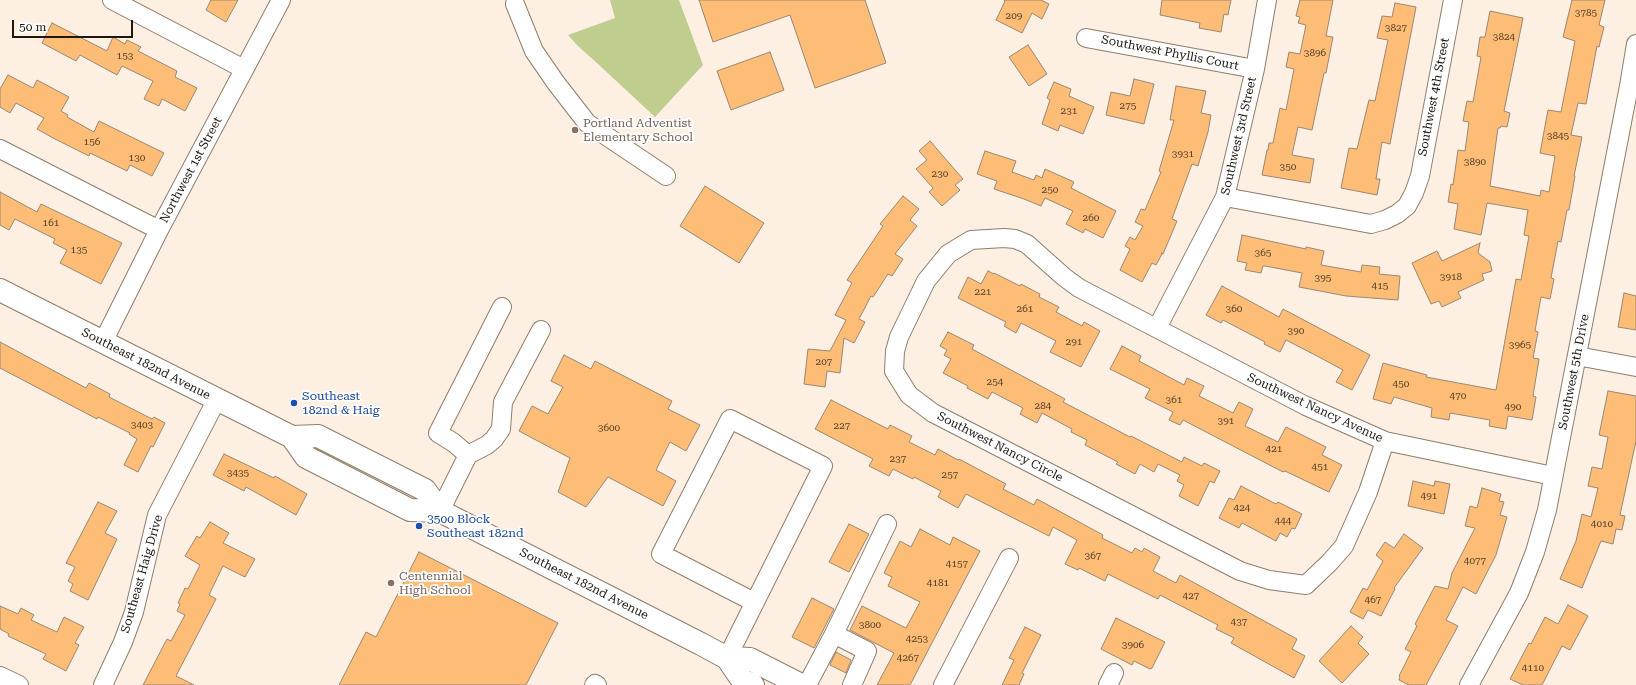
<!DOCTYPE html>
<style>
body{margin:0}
#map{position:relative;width:1636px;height:685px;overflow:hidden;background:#fdf0e3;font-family:"Roboto Serif",serif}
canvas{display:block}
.scale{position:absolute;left:12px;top:20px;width:121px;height:18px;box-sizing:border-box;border:2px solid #1e170f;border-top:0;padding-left:5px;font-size:12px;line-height:14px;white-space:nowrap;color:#1e170f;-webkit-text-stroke:3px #fff;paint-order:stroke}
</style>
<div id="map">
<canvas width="1636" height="685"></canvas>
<div class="scale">50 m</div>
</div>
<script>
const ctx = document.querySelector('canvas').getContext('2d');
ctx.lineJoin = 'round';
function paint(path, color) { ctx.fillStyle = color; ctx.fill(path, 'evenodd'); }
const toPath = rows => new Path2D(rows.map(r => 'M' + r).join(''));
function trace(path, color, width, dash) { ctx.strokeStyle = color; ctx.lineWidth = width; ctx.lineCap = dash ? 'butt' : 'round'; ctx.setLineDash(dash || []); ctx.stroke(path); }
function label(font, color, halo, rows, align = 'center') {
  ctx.font = font + ' "Roboto Serif",serif'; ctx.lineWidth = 3.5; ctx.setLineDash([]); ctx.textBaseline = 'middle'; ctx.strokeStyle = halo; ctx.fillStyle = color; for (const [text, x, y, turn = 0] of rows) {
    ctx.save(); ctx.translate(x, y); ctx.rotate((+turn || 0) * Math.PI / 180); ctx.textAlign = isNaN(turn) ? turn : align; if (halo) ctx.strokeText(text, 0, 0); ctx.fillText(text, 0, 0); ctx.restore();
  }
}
const green = toPath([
 [610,0,679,0,703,65,655,117,598,64,578,46,568,35,615,18]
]);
const building = toPath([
 [211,0,238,0,226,22,206,10,211,0],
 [699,0,865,0,886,63,815,88,790,15,713,42,699,0],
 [1004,0,1041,0,1049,4,1042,19,1032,13,1022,33,996,20,1005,1,1004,0],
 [1162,0,1231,0,1228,15,1224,14,1221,32,1199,28,1200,23,1160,15,1162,0],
 [1300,0,1333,0,1326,36,1333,37,1326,73,1324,73,1312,130,1298,127,1292,155,1314,159,1310,183,1262,175,1267,150,1268,150,1269,143,1273,143,1280,108,1286,110,1294,69,1286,67,1289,52,1300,54,1306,25,1298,23,1300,17,1296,16,1300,0],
 [1572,0,1605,0,1599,25,1604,27,1599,47,1597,46,1586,104,1578,103,1571,135,1582,137,1574,176,1575,176,1569,210,1567,210,1561,242,1558,241,1551,278,1554,279,1550,299,1541,297,1535,331,1538,332,1533,358,1539,359,1533,396,1536,397,1532,420,1508,416,1506,429,1489,426,1490,420,1450,413,1449,420,1431,417,1432,408,1394,397,1391,404,1373,399,1383,363,1427,375,1426,377,1496,390,1516,279,1521,280,1529,236,1524,235,1528,210,1487,203,1481,235,1454,229,1458,204,1448,202,1451,184,1453,185,1458,150,1465,151,1469,122,1463,121,1467,101,1473,102,1481,57,1477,56,1480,37,1485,37,1490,11,1523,18,1504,111,1510,113,1507,127,1501,126,1500,128,1498,128,1490,186,1540,196,1541,190,1549,192,1555,156,1540,153,1548,110,1561,112,1575,41,1563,37,1572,0],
 [1395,3,1416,7,1390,144,1382,142,1376,179,1380,179,1377,195,1341,188,1349,148,1357,149,1369,100,1375,101,1388,40,1377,38,1382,16,1392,17,1395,3],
 [52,23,107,51,113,37,125,44,127,40,141,47,138,51,177,71,175,77,197,88,185,111,162,99,159,106,144,99,153,81,122,66,117,75,80,55,76,61,42,43,52,23],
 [1028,45,1047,74,1029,86,1009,57,1028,45],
 [770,52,784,90,731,110,717,71,770,52],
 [8,75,33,88,37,80,69,97,61,111,68,115,67,117,94,132,99,121,164,153,152,176,130,165,127,171,90,153,89,156,55,139,37,129,44,118,16,103,10,113,0,107,0,89,8,75],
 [1134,79,1154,84,1144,124,1106,115,1111,92,1130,96,1134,79],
 [1054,82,1071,89,1069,96,1094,107,1083,134,1060,125,1058,131,1042,124,1050,100,1047,98,1054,82],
 [1176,86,1206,91,1201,113,1211,115,1208,132,1198,166,1192,164,1172,219,1177,221,1166,247,1163,254,1161,253,1162,254,1156,265,1152,263,1142,282,1120,270,1130,249,1125,246,1130,237,1135,240,1143,226,1135,222,1141,209,1145,210,1161,172,1159,171,1174,120,1170,120,1176,86],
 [930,141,963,179,955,185,960,190,942,206,929,192,933,188,916,169,927,160,919,151,930,141],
 [985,151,1016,161,1012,172,1034,180,1036,175,1042,178,1045,169,1074,182,1071,188,1116,211,1103,238,1085,229,1083,233,1066,224,1073,211,1045,198,1041,206,1024,199,994,189,997,181,977,174,985,151],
 [705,186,764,223,739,263,680,226,705,186],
 [0,192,37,212,41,204,122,243,101,284,60,263,67,250,53,243,55,239,15,219,9,230,0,225,0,192],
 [903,196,919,209,910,220,917,226,895,254,903,259,892,276,888,274,873,297,871,296,859,319,865,322,854,343,844,338,840,373,827,371,825,387,804,384,808,349,830,351,846,320,835,315,852,283,847,280,883,226,880,224,903,196],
 [1242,235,1306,249,1306,247,1324,251,1321,265,1361,272,1362,265,1380,267,1379,274,1400,276,1398,300,1346,296,1299,287,1302,273,1265,266,1263,266,1261,273,1245,270,1247,263,1237,261,1242,235],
 [1480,243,1478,253,1490,262,1492,271,1482,274,1484,280,1458,292,1461,298,1442,307,1439,301,1431,304,1412,263,1437,251,1442,261,1480,243],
 [988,271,994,274,994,273,1020,286,1021,284,1040,294,1039,297,1059,307,1056,312,1082,326,1084,322,1100,331,1081,367,1050,352,1056,341,1021,323,1016,333,1004,326,1006,322,958,298,968,277,981,284,988,271],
 [1222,286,1279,317,1283,309,1370,355,1352,390,1336,382,1343,370,1319,357,1286,340,1280,352,1264,344,1265,342,1223,320,1221,323,1206,315,1222,286],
 [1624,293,1636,296,1636,330,1618,327,1624,293],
 [948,332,974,345,972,349,1065,399,1063,402,1130,437,1131,436,1182,462,1184,457,1202,466,1204,463,1220,471,1214,483,1210,481,1198,506,1179,496,1184,485,1177,481,1180,475,1158,464,1154,472,1140,464,1135,474,1116,464,1118,462,1085,445,1087,440,1071,432,1072,429,1042,413,1037,423,1020,414,1023,408,992,392,988,399,967,388,968,386,943,373,951,359,944,355,947,350,940,346,948,332],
 [0,342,86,388,89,383,110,394,109,397,152,419,154,417,165,423,153,447,151,446,138,472,124,465,137,439,129,434,130,433,98,417,97,419,0,368,0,342],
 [1122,346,1141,356,1139,361,1184,385,1187,378,1204,386,1199,396,1233,413,1239,402,1253,409,1245,426,1278,442,1286,427,1326,447,1322,455,1342,465,1329,492,1285,471,1283,472,1183,420,1180,425,1169,420,1173,412,1145,398,1150,389,1110,369,1122,346],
 [564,355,591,369,595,361,672,401,668,409,700,425,686,451,670,442,656,470,676,481,663,506,608,477,586,507,558,492,570,458,519,431,532,406,548,414,563,387,551,381,564,355],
 [1608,391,1636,396,1636,441,1620,515,1625,516,1622,530,1616,529,1613,544,1601,541,1582,588,1560,579,1576,541,1582,514,1591,517,1598,488,1588,486,1592,467,1602,469,1608,437,1599,435,1608,391],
 [831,400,888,429,890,425,912,436,909,442,935,455,938,449,958,460,959,459,1006,484,1003,489,1034,505,1037,499,1103,535,1102,538,1132,553,1135,548,1142,552,1144,548,1160,557,1153,571,1176,583,1180,575,1297,639,1292,649,1305,656,1294,678,1231,643,1234,638,1216,629,1218,625,1160,595,1158,599,1108,574,1105,581,1079,568,1078,570,1065,564,1077,540,1053,527,1049,536,966,494,958,508,938,497,941,491,914,477,913,479,893,469,889,476,869,466,873,459,815,429,831,400],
 [224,454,274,478,275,476,307,494,296,515,246,487,244,491,213,475,224,454],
 [1413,481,1434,486,1435,481,1450,484,1444,514,1408,506,1413,481],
 [1241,486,1276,504,1278,502,1302,514,1295,529,1292,528,1287,537,1280,533,1276,541,1242,523,1239,528,1219,518,1229,498,1234,500,1241,486],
 [1482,488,1501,494,1499,501,1504,502,1500,515,1507,517,1496,555,1476,594,1463,587,1446,620,1458,626,1426,685,1409,685,1399,680,1400,677,1399,676,1411,652,1405,649,1417,626,1415,624,1435,586,1448,589,1452,573,1475,528,1465,526,1470,506,1477,508,1482,488],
 [98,502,117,511,105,533,117,539,88,600,70,591,73,584,68,581,75,567,66,563,98,502],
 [210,522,229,533,223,543,255,559,245,577,223,566,209,595,216,599,176,676,194,685,143,685,167,639,171,641,185,615,177,611,180,604,178,603,185,588,188,589,200,565,185,556,197,536,200,538,210,522],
 [849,524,869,534,849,572,829,562,849,524],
 [920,529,950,545,953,537,980,551,910,685,877,685,894,653,850,630,862,606,906,628,920,602,888,586,892,577,884,573,900,541,911,547,920,529],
 [1404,534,1423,548,1394,588,1395,589,1381,616,1368,610,1363,619,1350,612,1363,588,1367,590,1383,561,1376,555,1385,542,1394,548,1404,534],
 [419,552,558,623,526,685,339,685,366,632,376,637,419,552],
 [812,598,834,609,814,648,792,637,812,598],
 [1568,605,1588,616,1570,650,1562,646,1542,685,1523,685,1510,679,1529,643,1531,644,1545,617,1558,624,1568,605],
 [0,606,18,614,21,608,34,615,31,620,57,632,64,617,84,627,75,643,79,645,66,671,43,659,46,654,8,636,9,634,0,629,0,606],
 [1116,618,1165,642,1152,668,1150,669,1134,661,1132,665,1101,649,1116,618],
 [1351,626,1363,637,1358,643,1369,654,1342,683,1319,661,1351,626],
 [1025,627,1041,635,1022,673,1024,674,1019,685,1002,685,1014,660,1009,658,1025,627],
 [836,652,851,660,846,673,830,665,836,652]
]);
const minor = toPath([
 [112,0,244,69],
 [515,4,534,51,556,83,587,123,666,176],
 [1086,38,1255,69],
 [0,149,159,230],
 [1225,197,1371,224,1385,220,1397,214,1407,206,1414,193,1420,176,1453,0],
 [1157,328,1225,197,1255,69,1267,0],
 [103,342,159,230,281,0],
 [1577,356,1636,367],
 [1385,441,1368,492,1344,546,1330,562,1306,585,1269,580,1240,571,933,413,909,395,894,371,895,351,899,337,926,281,948,254,971,240,1004,238,1015,239,1027,244,1064,277,1079,288,1306,406,1385,441,1553,476],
 [468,455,454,443,438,433,502,307],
 [440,511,468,455,487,445,494,439,501,429,503,402,541,330],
 [834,634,867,651,852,685],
 [727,658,823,466,730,419,661,554,754,602],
 [0,676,19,685],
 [103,685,123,642,134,612,157,515,217,399],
 [594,685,595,684,597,685],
 [807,685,834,634,887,524],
 [943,685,1009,558],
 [1108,685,1114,673],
 [1469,685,1519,593,1535,552,1547,510,1629,86,1636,44]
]);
const major = toPath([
 [0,290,292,437,306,457,410,510,440,511,701,644,727,658,742,680,753,685],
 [292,437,318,436,425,490,440,511],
 [727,658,750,659,801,685]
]);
const markers = [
 [575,130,4,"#8d6e63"],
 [294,403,4,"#1a4fb4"],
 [419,526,4,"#1a4fb4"],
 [391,583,4,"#8d6e63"]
];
const numberNames = [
 ["3785",1586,13],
 ["209",1014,16],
 ["3827",1396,28],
 ["3824",1504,37],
 ["3896",1315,53],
 ["153",125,56],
 ["275",1128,106],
 ["231",1069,111],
 ["3845",1558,136],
 ["156",92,142],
 ["3931",1183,154],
 ["130",137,158],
 ["3890",1475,162],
 ["350",1288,167],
 ["230",940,174],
 ["250",1050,190],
 ["260",1091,218],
 ["161",51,223],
 ["135",79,250],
 ["365",1263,253],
 ["3918",1451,277],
 ["395",1323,278],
 ["415",1380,286],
 ["221",983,292],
 ["261",1025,309],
 ["360",1234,309],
 ["390",1296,331],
 ["291",1074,342],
 ["3965",1520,345],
 ["207",824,362],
 ["254",995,382],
 ["450",1401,384],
 ["470",1458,396],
 ["361",1174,400],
 ["284",1043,406],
 ["490",1513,407],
 ["391",1226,421],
 ["3403",142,425],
 ["227",842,426],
 ["3600",609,428],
 ["421",1274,449],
 ["237",898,459],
 ["451",1320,467],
 ["3435",238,473],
 ["257",950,475],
 ["491",1429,496],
 ["424",1242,508],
 ["444",1283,521],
 ["4010",1602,524],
 ["367",1093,556],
 ["4077",1475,561],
 ["4157",957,564],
 ["4181",938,583],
 ["427",1191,596],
 ["467",1373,600],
 ["437",1239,622],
 ["3800",870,625],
 ["4253",917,639],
 ["3906",1133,645],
 ["4267",908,658],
 ["4110",1533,668]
];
const streetNames = [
 ["Southwest Phyllis Court",1170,53,11],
 ["Southwest 4th Street",1434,97,-79],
 ["Southwest 3rd Street",1239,136,-77],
 ["Northwest 1st Street",191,170,-62],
 ["Southeast 182nd Avenue",146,364,27],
 ["Southwest 5th Drive",1574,372,-79],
 ["Southwest Nancy Avenue",1315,408,25],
 ["Southwest Nancy Circle",1000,447,27],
 ["Southeast Haig Drive",142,574,-74],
 ["Southeast 182nd Avenue",584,584,27]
];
const educationNames = [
 ["Portland Adventist",583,123],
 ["Elementary School",583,137],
 ["Centennial",399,576],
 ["High School",399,590]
];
const transitNames = [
 ["Southeast",302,396],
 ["182nd & Haig",302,410],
 ["3500 Block",427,519],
 ["Southeast 182nd",427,533]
];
paint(green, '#bfcd8f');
paint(building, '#febd76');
trace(building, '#9a8773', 1);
trace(minor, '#907d69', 20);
trace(major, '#907d69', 24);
trace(minor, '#fff', 18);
trace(major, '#fff', 22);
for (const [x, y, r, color] of markers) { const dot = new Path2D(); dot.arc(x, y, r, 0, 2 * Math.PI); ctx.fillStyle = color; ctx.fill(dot); trace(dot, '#fff', 1.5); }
label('10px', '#564029', null, numberNames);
label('12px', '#1e170f', '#fff', streetNames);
label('12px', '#785e54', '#fff', educationNames, 'left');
label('12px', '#164399', '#fff', transitNames, 'left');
</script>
